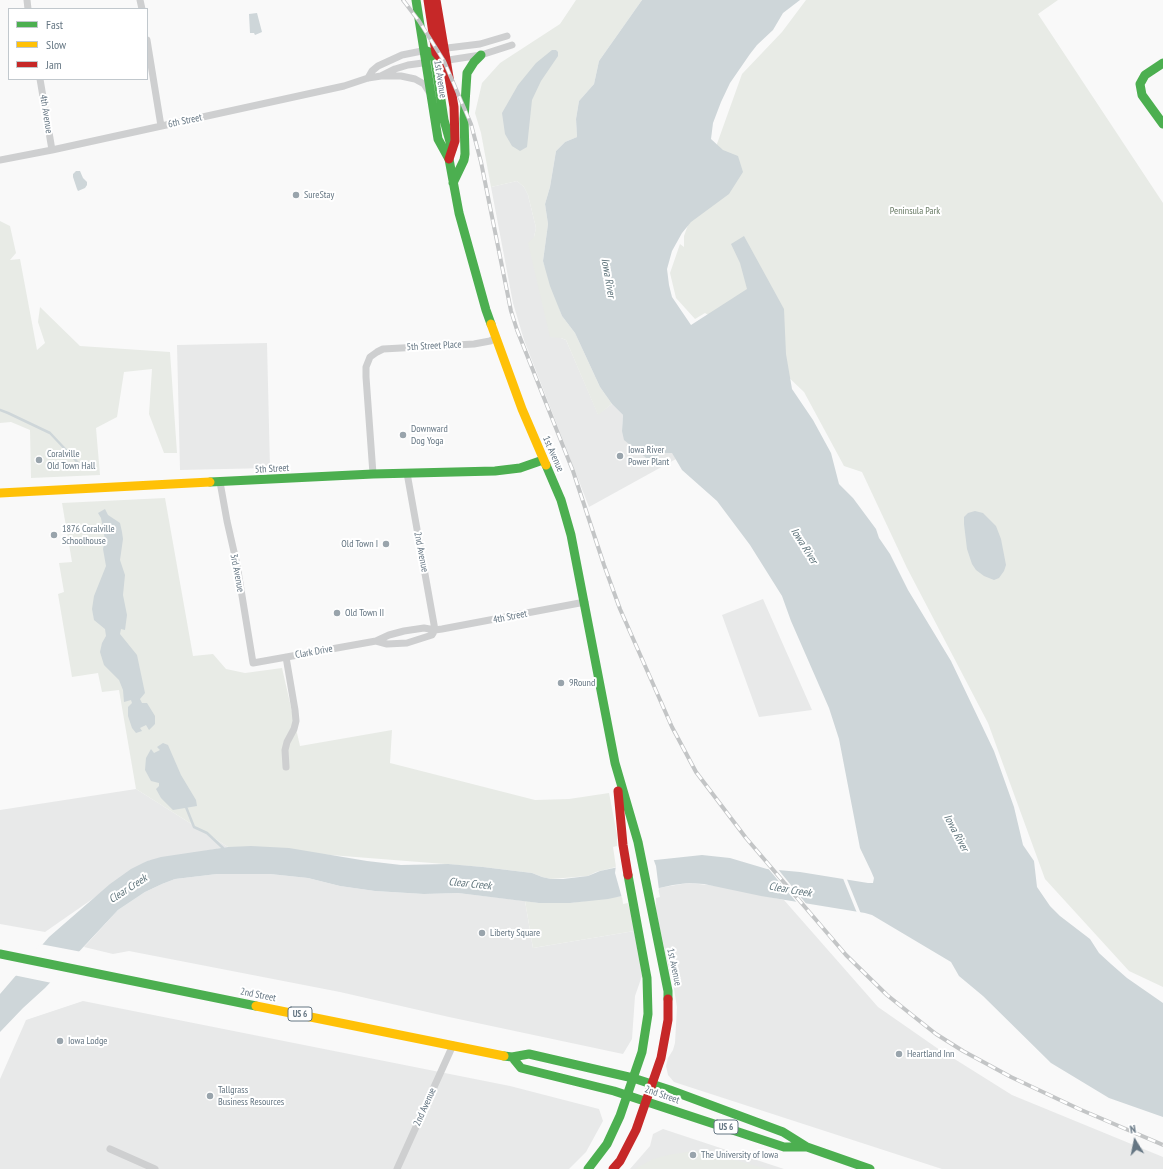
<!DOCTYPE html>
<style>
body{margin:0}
#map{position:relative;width:1163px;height:1169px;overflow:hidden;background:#f9f9f9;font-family:"PT Sans Narrow",sans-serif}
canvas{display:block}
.legend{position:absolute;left:8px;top:8px;width:140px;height:72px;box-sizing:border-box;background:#fff;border:1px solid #c1c8cd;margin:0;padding:5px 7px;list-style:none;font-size:12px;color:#657683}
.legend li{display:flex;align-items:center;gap:8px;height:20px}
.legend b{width:20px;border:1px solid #c1c8cd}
.north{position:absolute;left:1115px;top:1121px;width:40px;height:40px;-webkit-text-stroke:3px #fff;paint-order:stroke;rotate:350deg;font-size:11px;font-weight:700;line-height:16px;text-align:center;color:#657683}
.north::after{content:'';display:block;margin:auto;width:14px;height:18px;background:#657683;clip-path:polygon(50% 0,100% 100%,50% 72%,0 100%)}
</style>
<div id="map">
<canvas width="1163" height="1169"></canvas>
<ul class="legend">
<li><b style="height:5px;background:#4caf50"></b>Fast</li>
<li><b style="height:5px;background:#ffc107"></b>Slow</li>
<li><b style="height:5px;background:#c62828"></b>Jam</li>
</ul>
<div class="north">N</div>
</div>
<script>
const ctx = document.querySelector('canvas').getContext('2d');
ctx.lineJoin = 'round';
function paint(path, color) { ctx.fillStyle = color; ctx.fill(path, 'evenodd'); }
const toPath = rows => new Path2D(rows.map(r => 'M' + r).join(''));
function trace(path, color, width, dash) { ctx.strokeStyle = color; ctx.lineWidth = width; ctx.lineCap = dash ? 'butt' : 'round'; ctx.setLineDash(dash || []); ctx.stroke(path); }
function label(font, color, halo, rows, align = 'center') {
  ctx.font = font + ' "PT Sans Narrow",sans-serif'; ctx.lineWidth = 4; ctx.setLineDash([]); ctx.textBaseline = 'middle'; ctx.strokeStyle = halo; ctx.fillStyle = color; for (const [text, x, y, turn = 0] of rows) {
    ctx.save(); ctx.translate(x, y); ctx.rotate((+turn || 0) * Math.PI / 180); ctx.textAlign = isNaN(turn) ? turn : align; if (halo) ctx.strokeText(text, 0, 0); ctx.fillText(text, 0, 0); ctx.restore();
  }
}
const built = toPath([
 [517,181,524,187,528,195,536,228,534,237,561,338,566,340,598,414,612,404,623,415,622,431,661,453,672,452,676,459,589,507,524,340,513,303,491,187],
 [267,343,270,468,180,470,177,345],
 [763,599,812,710,759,717,722,615],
 [136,789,228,847,147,861,45,932,0,924,0,810],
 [217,874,270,874,308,878,340,886,375,891,424,894,458,893,525,901,533,948,634,931,642,976,635,996,632,1039,623,1054,449,1017,340,992,129,951,113,954,84,947,118,910,145,892,162,884,175,879],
 [688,883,719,886,784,900,878,1007,937,1048,1012,1095,1163,1157,1163,1169,942,1169,674,1082,668,1075,666,1066,668,1058,673,1050,675,1043,677,1007,673,983,667,961,656,910,656,898,660,897,658,888],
 [83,1001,510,1086,599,1109,603,1121,586,1152,569,1169,0,1169,0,1079,26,1020],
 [663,1129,784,1169,630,1169,650,1146,653,1134]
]);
const green = toPath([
 [576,0,642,0,599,61,594,84,579,101,576,119,577,137,565,142,556,151,550,187,545,204,548,224,543,261,562,316,575,333,600,387,612,404,598,415,566,340,561,338,550,337,528,243,534,237,536,228,528,195,524,187,517,181,491,187,481,133,475,113,482,83,500,63,560,24],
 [806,0,1058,0,1038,14,1163,203,1163,987,1129,971,1045,879,988,723,907,568,862,472,844,466,804,392,744,335,705,313,695,319,676,298,670,273,680,244,684,247,684,236,742,74,782,32],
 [0,221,10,226,16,253,10,260,20,259,37,350,45,343,38,322,40,307,80,346,170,352,177,453,164,453,149,414,152,369,124,372,117,417,96,428,100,475,31,478,30,430,11,422,0,423],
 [165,498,193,656,213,654,226,669,245,673,282,668,300,746,392,730,390,763,535,800,569,799,609,793,617,835,617,846,613,847,616,867,596,872,588,876,551,879,542,877,532,873,483,867,228,847,136,789,119,690,102,692,98,673,72,677,58,594,64,592,59,563,72,562,62,503],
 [622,896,623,904,628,903,631,913,634,931,533,948,525,901,539,903,570,903],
 [694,1151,707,1152,767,1169,635,1169,653,1159,668,1155]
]);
const water = toPath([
 [642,0,800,0,783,13,773,30,757,45,750,54,730,83,721,102,713,123,711,139,723,150,738,156,743,172,729,194,691,222,682,233,672,251,667,269,669,285,672,297,691,325,747,289,740,263,731,244,744,236,784,309,786,354,792,389,813,420,831,453,839,484,853,498,876,529,879,538,890,554,908,590,951,661,994,751,1014,807,1023,845,1034,861,1037,887,1050,906,1060,916,1090,939,1099,953,1111,964,1127,978,1163,1003,1163,1117,1109,1098,1051,1063,983,996,959,976,951,962,872,915,865,913,761,896,704,884,688,883,673,885,608,899,570,903,539,903,458,893,424,894,375,891,340,886,308,878,270,874,217,874,175,879,162,884,145,892,118,910,45,988,23,1008,0,1032,0,994,49,937,110,884,131,869,147,861,161,857,228,847,251,846,289,848,367,861,401,865,448,864,483,867,532,873,542,877,551,879,563,879,588,876,600,871,646,861,702,855,730,858,767,869,800,872,868,883,873,883,874,878,871,871,860,848,839,739,829,708,791,621,782,596,750,545,717,501,682,470,672,453,661,453,650,461,624,440,622,431,623,415,612,404,600,387,575,333,562,316,550,286,543,261,548,224,545,204,550,187,556,151,565,142,577,137,576,119,579,101,594,84,599,61],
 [257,13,262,32,255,35,254,33,250,33,249,14],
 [552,50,556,50,558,52,558,56,541,81,532,100,527,147,520,151,512,146,505,134,502,113,518,85,536,63],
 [76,171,80,171,83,178,87,182,87,185,85,188,78,191,77,189,73,177,73,174],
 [105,509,108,515,120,523,122,532,123,539,120,560,125,575,123,595,127,615,125,630,121,629,120,634,137,655,145,693,140,699,142,703,147,703,155,716,155,724,149,730,146,725,140,728,142,731,136,733,132,728,128,716,128,707,132,703,131,700,124,702,123,690,119,680,104,665,100,652,102,643,106,636,105,629,94,620,92,609,94,596,106,566,103,549,105,540,101,518,98,513],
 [975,511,983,513,996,526,1001,539,1006,565,1004,571,999,578,994,580,984,576,976,570,972,564,967,549,964,524,964,517,968,513],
 [163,743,168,745,181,775,196,800,197,806,173,810,161,798,156,789,159,786,159,783,151,781,145,770,146,758,151,749,154,753,160,750,157,747]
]);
const pier = toPath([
 [653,858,656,866,659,890,622,898,615,873,616,865],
 [766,866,777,868,808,906,798,904],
 [842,876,846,877,861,914,857,913],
 [40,944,82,952,52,983,13,975]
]);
const stream = toPath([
 [0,410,8,413,50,433,82,467],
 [186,807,194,827,207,833,223,848]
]);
const street = toPath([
 [27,0,28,9],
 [140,0,142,9],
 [147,40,161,126],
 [439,49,480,44,507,36],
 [442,61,481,55,512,45],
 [383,76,401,76,415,79,424,84,429,92],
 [368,78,372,71,378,66,402,55,427,50],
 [40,79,52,150],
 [0,160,52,150,344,86,368,78,381,76,395,69,408,65,430,62],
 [407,473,435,630],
 [373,474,366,377,366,367,370,357,377,352,383,349,474,344,490,341,496,338],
 [220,482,227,521,237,565,253,663,376,641,389,635,404,631,424,628,435,630,442,629,585,602],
 [376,641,387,644,407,643,432,635,435,630],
 [286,767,285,750,287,742,294,729,296,721,295,710,286,657],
 [110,1149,155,1169],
 [397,1169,453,1045]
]);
const fast = toPath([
 [416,0,438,139,449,159,459,213,486,310,491,324],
 [424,50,432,53,435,60,444,120,452,149],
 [1163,63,1145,75,1140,84,1142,95,1163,124],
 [453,183,464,160,465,154,464,119,467,73,474,62,481,55],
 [546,465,561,500,571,535,615,763,638,842,668,991,668,999],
 [210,482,373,474,495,471,520,468,543,460],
 [0,954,256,1006],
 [504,1056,512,1057,529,1054,633,1078,670,1090,783,1132,807,1147,870,1169],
 [512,1057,521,1068,614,1091,784,1147,806,1147],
 [588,1169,607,1144,620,1116,642,1052,648,1014,647,978,628,875]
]);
const slow = toPath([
 [491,324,522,409,546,465],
 [0,493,210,482],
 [256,1006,504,1056]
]);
const jam = toPath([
 [428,0,436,53,440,58],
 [436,0,454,107,455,141,449,159],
 [618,791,623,845,628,875],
 [613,1169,620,1161,636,1130,661,1058,668,1020,668,999]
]);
const rail = toPath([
 [403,0,419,21,444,61,471,124,481,162,511,311,517,330,573,471,604,565,620,609,672,727,696,772,746,838,846,955,887,995,912,1015,936,1034,963,1051,1011,1077,1079,1109,1163,1145]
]);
const markers = [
 [296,195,4,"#99a4ac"],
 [403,435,4,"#99a4ac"],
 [620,456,4,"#99a4ac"],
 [39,460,4,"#99a4ac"],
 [54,535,4,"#99a4ac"],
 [386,544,4,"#99a4ac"],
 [337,613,4,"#99a4ac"],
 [561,683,4,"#99a4ac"],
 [482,933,4,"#99a4ac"],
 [60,1041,4,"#99a4ac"],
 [899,1054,4,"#99a4ac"],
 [210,1096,4,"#99a4ac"],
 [693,1155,4,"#99a4ac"]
];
const shields = [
 [300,1014,24],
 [726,1127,24]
];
const shieldNames = [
 ["US 6",300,1014],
 ["US 6",726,1127]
];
const streetNames = [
 ["1st Avenue",440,79,81],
 ["4th Avenue",46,114,81],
 ["6th Street",185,121,-12],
 ["5th Street Place",434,346,-3],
 ["1st Avenue",553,454,66],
 ["5th Street",272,469,-3],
 ["2nd Avenue",421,552,79],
 ["3rd Avenue",237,573,79],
 ["4th Street",510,617,-11],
 ["Clark Drive",314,652,-10],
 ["1st Avenue",674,967,78],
 ["2nd Street",258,995,11],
 ["2nd Street",662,1095,19],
 ["2nd Avenue",425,1107,-66]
];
const poiNames = [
 ["SureStay",304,195],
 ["Downward",411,429],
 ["Dog Yoga",411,441],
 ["Iowa River",628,450],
 ["Power Plant",628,462],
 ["Coralville",47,454],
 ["Old Town Hall",47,466],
 ["1876 Coralville",62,529],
 ["Schoolhouse",62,541],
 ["Old Town I",378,544,"right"],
 ["Old Town II",345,613],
 ["9Round",569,683],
 ["Liberty Square",490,933],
 ["Iowa Lodge",68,1041],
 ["Heartland Inn",907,1054],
 ["Tallgrass",218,1090],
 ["Business Resources",218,1102],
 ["The University of Iowa",701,1155]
];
const parkNames = [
 ["Peninsula Park",915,211]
];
const waterNames = [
 ["Iowa River",608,278,80],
 ["Iowa River",804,546,58],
 ["Iowa River",956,833,62],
 ["Clear Creek",470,884,6],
 ["Clear Creek",128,889,-33],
 ["Clear Creek",790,890,10]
];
paint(built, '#e8e9e9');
paint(green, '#e8ebe6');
paint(water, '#ced6d9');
paint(pier, '#f9f9f9');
trace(stream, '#ced6d9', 2.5);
trace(street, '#cecfd0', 7);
trace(fast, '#4caf50', 9);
trace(slow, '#ffc107', 9);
trace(jam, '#c62828', 9);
trace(rail, '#c3c5c6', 4);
trace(rail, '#fff', 2.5, [8]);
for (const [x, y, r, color] of markers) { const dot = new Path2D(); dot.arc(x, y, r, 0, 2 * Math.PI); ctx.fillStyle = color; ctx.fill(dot); trace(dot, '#fff', 1.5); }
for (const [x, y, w] of shields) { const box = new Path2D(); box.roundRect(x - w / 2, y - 7, w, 14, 3); ctx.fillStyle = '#fff'; ctx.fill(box); trace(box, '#657683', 1); }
label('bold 9px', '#657683', null, shieldNames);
label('10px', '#657683', '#fff', streetNames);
label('10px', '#657683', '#fff', poiNames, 'left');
label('10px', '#687a64', '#fff', parkNames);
label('italic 11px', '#60757c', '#fff', waterNames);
</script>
